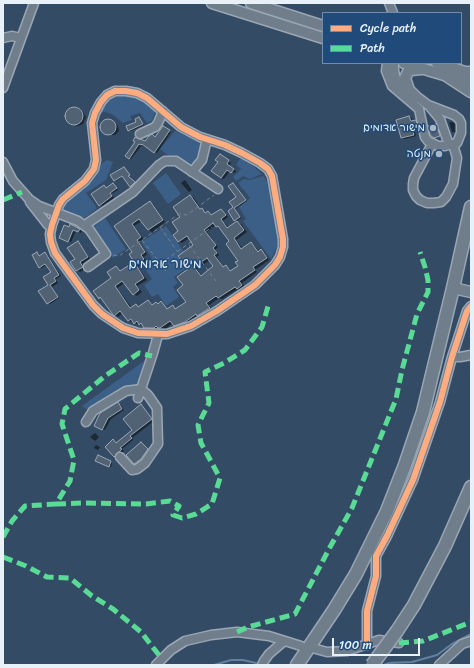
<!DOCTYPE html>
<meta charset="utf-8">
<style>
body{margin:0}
#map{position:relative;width:474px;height:668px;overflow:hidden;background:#344b65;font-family:Sriracha,sans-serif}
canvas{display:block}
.frame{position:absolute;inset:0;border:4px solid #e8f1f8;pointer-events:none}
.legend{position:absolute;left:322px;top:12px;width:140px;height:52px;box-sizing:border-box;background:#1f4a7a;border:1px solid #6f8dac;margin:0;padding:5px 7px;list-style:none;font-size:12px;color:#e8f1f8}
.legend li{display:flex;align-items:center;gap:8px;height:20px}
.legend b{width:20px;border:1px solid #6f8dac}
.scale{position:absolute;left:332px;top:638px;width:88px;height:18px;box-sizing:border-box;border:2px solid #e8f1f8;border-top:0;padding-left:5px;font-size:12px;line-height:14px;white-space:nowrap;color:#e8f1f8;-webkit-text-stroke:3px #1f4a7a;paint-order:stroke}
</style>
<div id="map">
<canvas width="474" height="668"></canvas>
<div class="frame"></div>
<ul class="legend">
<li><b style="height:5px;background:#ffac80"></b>Cycle path</li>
<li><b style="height:5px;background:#5adb95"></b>Path</li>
</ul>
<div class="scale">100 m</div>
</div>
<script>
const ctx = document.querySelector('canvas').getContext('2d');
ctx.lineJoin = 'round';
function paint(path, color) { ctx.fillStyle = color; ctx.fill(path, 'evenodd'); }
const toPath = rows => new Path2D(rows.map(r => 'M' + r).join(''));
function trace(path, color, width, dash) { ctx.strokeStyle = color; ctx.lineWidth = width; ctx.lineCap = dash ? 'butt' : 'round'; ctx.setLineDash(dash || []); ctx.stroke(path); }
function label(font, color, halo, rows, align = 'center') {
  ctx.font = font + ' Sriracha,"Playpen Sans Hebrew",sans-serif'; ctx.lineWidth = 3; ctx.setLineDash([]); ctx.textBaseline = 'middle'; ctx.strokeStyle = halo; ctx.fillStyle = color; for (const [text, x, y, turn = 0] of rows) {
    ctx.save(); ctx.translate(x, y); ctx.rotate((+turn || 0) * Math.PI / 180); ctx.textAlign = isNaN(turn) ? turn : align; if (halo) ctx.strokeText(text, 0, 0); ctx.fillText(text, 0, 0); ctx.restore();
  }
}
const green = toPath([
 [130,95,143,100,156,110,152,121,147,123,140,113,130,116,132,120,123,123,112,114,101,111,111,99,117,96],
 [175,131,201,143,198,159,189,166,175,157,169,156,160,149],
 [241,157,253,166,262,174,250,179,243,176,236,181,233,177,241,169,236,165],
 [107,160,113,162,106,180,86,193,97,208,85,218,61,210,66,203,81,189,95,175,101,164],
 [166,173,181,194,168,204,153,183],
 [263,176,266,179,279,239,278,245,271,259,243,221,246,219,239,207,250,198,238,183,244,179,250,180],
 [105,218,126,249,113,258,92,228],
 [166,226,184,252,177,256,185,269,174,277,178,283,173,287,179,297,166,306,158,294,152,297,144,285,152,279,142,264,152,258,141,242],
 [144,361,139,386,90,412,82,406]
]);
const shadow = toPath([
 [72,108,77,108,83,112,86,117,83,124,78,126,69,123,65,116,67,111],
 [409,117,412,118,413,122,416,121,418,123,419,126,414,128,416,136,405,139,402,138,397,120],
 [139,118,144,125,131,131,129,130,137,122],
 [111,120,118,126,119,131,115,135,109,135,102,129,102,124,106,121],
 [449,122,452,122,455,124,456,132,452,132],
 [163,127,171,132,157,153,142,145,131,159,126,156,136,141,146,142,156,138],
 [222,156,231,163,229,166,236,171,235,173,230,171,224,179,221,178],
 [125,169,130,176,129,177,135,184,132,187,123,176,116,181,114,180],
 [185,180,192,190,189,192,181,183],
 [113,184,118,190,111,194,114,198,102,206,100,205,104,186,107,188],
 [234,185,247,201,235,209,241,218,237,221,229,211,234,207,237,197],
 [190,196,194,198,201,209,207,213,208,212,213,216,221,210,224,212,228,217,223,221,229,228,237,222,241,224,247,232,236,240,243,249,251,243,254,245,259,252,261,251,264,252,269,260,255,270,257,272,242,283,245,287,241,290,238,289,222,299,219,298,209,305,213,310,201,317,199,316,189,323,178,327,173,323,164,330,159,328,157,329,149,329,140,324,138,325,133,321,132,322,128,320,123,313,118,317,113,314,102,300,99,298,112,278,116,267,121,271,135,262,134,252,116,227,150,202,153,204,165,222,152,232,149,230,142,221,134,226,144,239,139,242,147,254,144,257,147,261,138,267,147,280,137,286,142,292,137,296,134,294,125,283,117,288,132,308,136,305,139,307,148,301,153,305,156,303,159,304,161,303,168,310,173,306,177,309,187,302,184,286,194,245,189,238,182,243,178,241,181,217],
 [216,225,231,241,239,261,239,266,231,272,229,268,226,267,224,268,217,257,219,255,215,250,218,247,207,232],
 [210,260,215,266,202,276,197,269],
 [71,225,82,231,81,233,76,231,71,242,61,238],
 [78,242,80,244,90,259,82,264,85,269,80,272,77,270,76,260],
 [37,253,40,256,45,253,47,254,61,276,56,279,58,283,52,287,59,298,50,304,48,303,52,273,47,265,42,268,39,267],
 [118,403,121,405,124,410,111,419,105,430,98,427],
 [141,406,154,421,132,438,133,440,122,449,124,451,117,457,114,456,113,441,117,444,133,430],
 [95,433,99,437,95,441,90,437],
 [142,443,150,451,144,460,137,465,135,463],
 [96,445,100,447,98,450,94,448],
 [99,456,112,463,111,467,97,461]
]);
const stream = toPath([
 [214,665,231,660,243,660,256,663],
 [384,665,389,663,412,662,437,655,452,644,471,634]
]);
const building = toPath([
 '65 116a9 9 0 1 1 18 0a9 9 0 1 1-18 0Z',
 [409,116,411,121,416,120,417,125,411,126,414,135,401,138,396,120,409,116],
 [139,117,143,124,128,131,126,126,136,122,135,119,139,117],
 '100 127a8 8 0 1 1 16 0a8 8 0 1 1-16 0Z',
 [436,124,440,136,434,138,430,135,428,126,436,124],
 [163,126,170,130,154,153,142,144,141,145,139,144,129,159,125,156,135,142,133,141,135,137,145,141,149,136,152,134,155,137,163,126],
 [220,154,229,160,227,164,234,169,231,173,227,170,221,178,211,171,218,162,215,160,220,154],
 [124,167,130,175,128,176,135,182,130,187,122,176,114,181,110,175,124,167],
 [113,183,117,188,110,193,112,196,99,206,91,194,104,185,106,188,113,183],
 [233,183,246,200,234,208,240,217,234,221,228,211,233,207,229,202,236,197,228,186,233,183],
 [190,195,200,209,202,208,205,213,208,211,211,215,221,209,226,215,221,219,227,228,237,221,244,230,234,238,241,249,251,242,258,252,261,249,267,258,253,267,255,270,239,281,242,285,237,289,235,287,218,298,216,296,206,303,210,308,197,316,196,314,185,322,174,326,170,321,160,328,158,328,156,326,154,328,144,328,141,323,139,325,137,321,134,324,131,319,128,321,120,311,114,316,100,297,99,299,93,291,111,278,107,272,116,266,120,271,134,262,129,254,132,252,114,226,150,201,163,220,148,230,139,219,132,224,141,237,137,240,145,252,141,255,144,259,136,265,144,278,135,284,139,290,133,295,122,281,115,286,130,308,136,304,138,307,148,300,152,305,156,302,158,304,161,301,167,309,173,305,175,309,186,302,177,290,183,285,177,277,188,269,178,256,193,245,187,236,178,242,173,235,178,231,172,222,180,217,173,207,190,195],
 [213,223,216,227,218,226,229,241,226,244,238,261,235,262,238,266,230,271,226,265,223,267,214,255,217,253,213,248,216,245,204,230,213,223],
 [207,258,213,266,201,276,194,267,207,258],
 [70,224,80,229,78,232,73,230,68,242,59,238,64,225,69,227,70,224],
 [78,241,88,257,80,262,83,267,76,271,70,262,75,259,67,248,78,241],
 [37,252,39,256,45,252,59,275,54,278,56,281,50,285,58,297,47,304,38,291,48,285,43,277,51,272,45,264,39,268,32,255,37,252],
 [118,402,122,409,108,418,102,430,94,426,100,413,118,402],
 [141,404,152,419,130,436,132,438,120,448,122,449,114,457,105,447,113,439,116,443,132,430,123,419,141,404],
 [141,442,148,449,141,459,134,464,126,455,141,442],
 [98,455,111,461,109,467,95,461,98,455]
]);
const path = toPath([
 [160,227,177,251],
 [142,240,166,271],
 [189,245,216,281],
 [113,255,119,256,179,214,187,215,214,195],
 [160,264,212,227]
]);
const minor = toPath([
 [389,3,393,13],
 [3,38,12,36,21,38],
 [387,63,386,71,392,86,419,109,425,137,428,141,438,146,445,146,457,143,461,133,461,123,459,119,454,115,428,105,404,87,398,82,395,76,394,70,394,63],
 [3,88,34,3],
 [115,91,126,91,137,93,147,98,181,127,200,137,225,145,242,153,260,163,268,169,272,176,283,239,283,247,280,257,275,265,255,285,217,311,191,326,167,334,138,333,123,328,102,314,93,305,55,253,51,242,50,234,52,225,59,205,63,199,85,181,94,169,96,160,92,123,95,113,101,102,107,95,115,91],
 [430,107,440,119,449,145],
 [140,134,155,127,158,123,163,111],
 [432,144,414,178,413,184,413,190,416,196,420,200,427,203,434,203,441,202,446,197,453,184,457,158,453,144],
 [3,162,13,181,29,199,39,206,78,221,89,229,106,254,88,267],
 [192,172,202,160,207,139],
 [30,202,48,225,52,225],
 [85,225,133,192,159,165,165,161,176,161,218,189],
 [452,357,460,357,471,355],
 [138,398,153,353,158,335],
 [86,422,93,411,126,391,141,389,148,395,157,408,158,444,145,463,137,469,132,470,120,457],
 [367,645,367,611,376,576,376,556,387,536,413,480,440,402,452,357,467,311,471,306],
 [316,649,327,652,347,651,379,640,399,643],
 [156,665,171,650,185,641,211,635,237,632,269,636,301,646],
 [262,665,264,661,269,654,283,642],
 [439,665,462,644,471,641]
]);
const major = toPath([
 [212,3,323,38],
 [251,3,323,26],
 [404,63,471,83],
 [437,63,471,74],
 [415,96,409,90,405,78,408,72,411,70,421,69],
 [453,288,471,292]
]);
const highway = toPath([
 [468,73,471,73],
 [448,76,471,91],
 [397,631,414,605,445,546,471,487],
 [297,665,334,610,356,574,387,511,405,465,423,412,453,288,471,207]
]);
const highwayBridge = toPath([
 [372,665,397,631]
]);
const quiet = toPath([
 [3,200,22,192],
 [56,504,84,503,146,504,170,501,179,506,173,515,182,518,196,514,212,504,220,478,201,443,198,425,209,403,205,372,224,363,245,350,262,327,269,303],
 [3,537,12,521,25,506,56,504,70,481,74,460,62,424,65,409,105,376,139,353,152,356],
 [3,557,26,566,47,577,70,578,92,596,113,609,141,632,162,659],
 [237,632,248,627,295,614,329,549,352,508,396,399,402,370,417,314,428,292,428,280,425,267,420,252],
 [399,643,423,641,471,622]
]);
const cycleway = toPath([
 [115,91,126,91,137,93,147,98,181,127,200,137,225,145,242,153,260,163,268,169,272,176,283,239,283,247,280,257,275,265,255,285,217,311,191,326,167,334,138,333,123,328,102,314,93,305,55,253,51,242,50,234,52,225,59,205,63,199,85,181,94,169,96,160,92,123,95,113,101,102,107,95,115,91],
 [367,645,367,611,376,576,376,556,387,536,413,480,440,402,452,357,467,311,471,306]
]);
const markers = [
 [433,128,4,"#a9b7c5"],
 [439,154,4,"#a9b7c5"]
];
const poiNames = [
 ["מישור אדומים",425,128],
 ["מנטה",431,154]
];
const quarterNames = [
 ["מישור אדומים",165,265]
];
paint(green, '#3b5f87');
paint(shadow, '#0007');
trace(stream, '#6280a1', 2);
paint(building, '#516275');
trace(building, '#9aa6b3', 1);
trace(minor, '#9aa6b3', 11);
trace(major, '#9aa6b3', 13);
trace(highway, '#9aa6b3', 15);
trace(path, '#778390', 1, [4, 3]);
trace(minor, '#707e8c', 8);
trace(major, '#707e8c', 10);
trace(highway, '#707e8c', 12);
trace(highwayBridge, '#9aa6b3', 15, []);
trace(highwayBridge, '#707e8c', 12);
trace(quiet, '#5adb95', 5, [10, 5]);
trace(cycleway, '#ffac80', 6);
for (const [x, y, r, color] of markers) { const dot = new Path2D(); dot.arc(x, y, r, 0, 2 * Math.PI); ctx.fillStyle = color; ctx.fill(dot); trace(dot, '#1f4a7a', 1.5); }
label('11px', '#e8f1f8', '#1f4a7a', poiNames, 'right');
label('13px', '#e8f1f8', '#1f4a7a', quarterNames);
</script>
